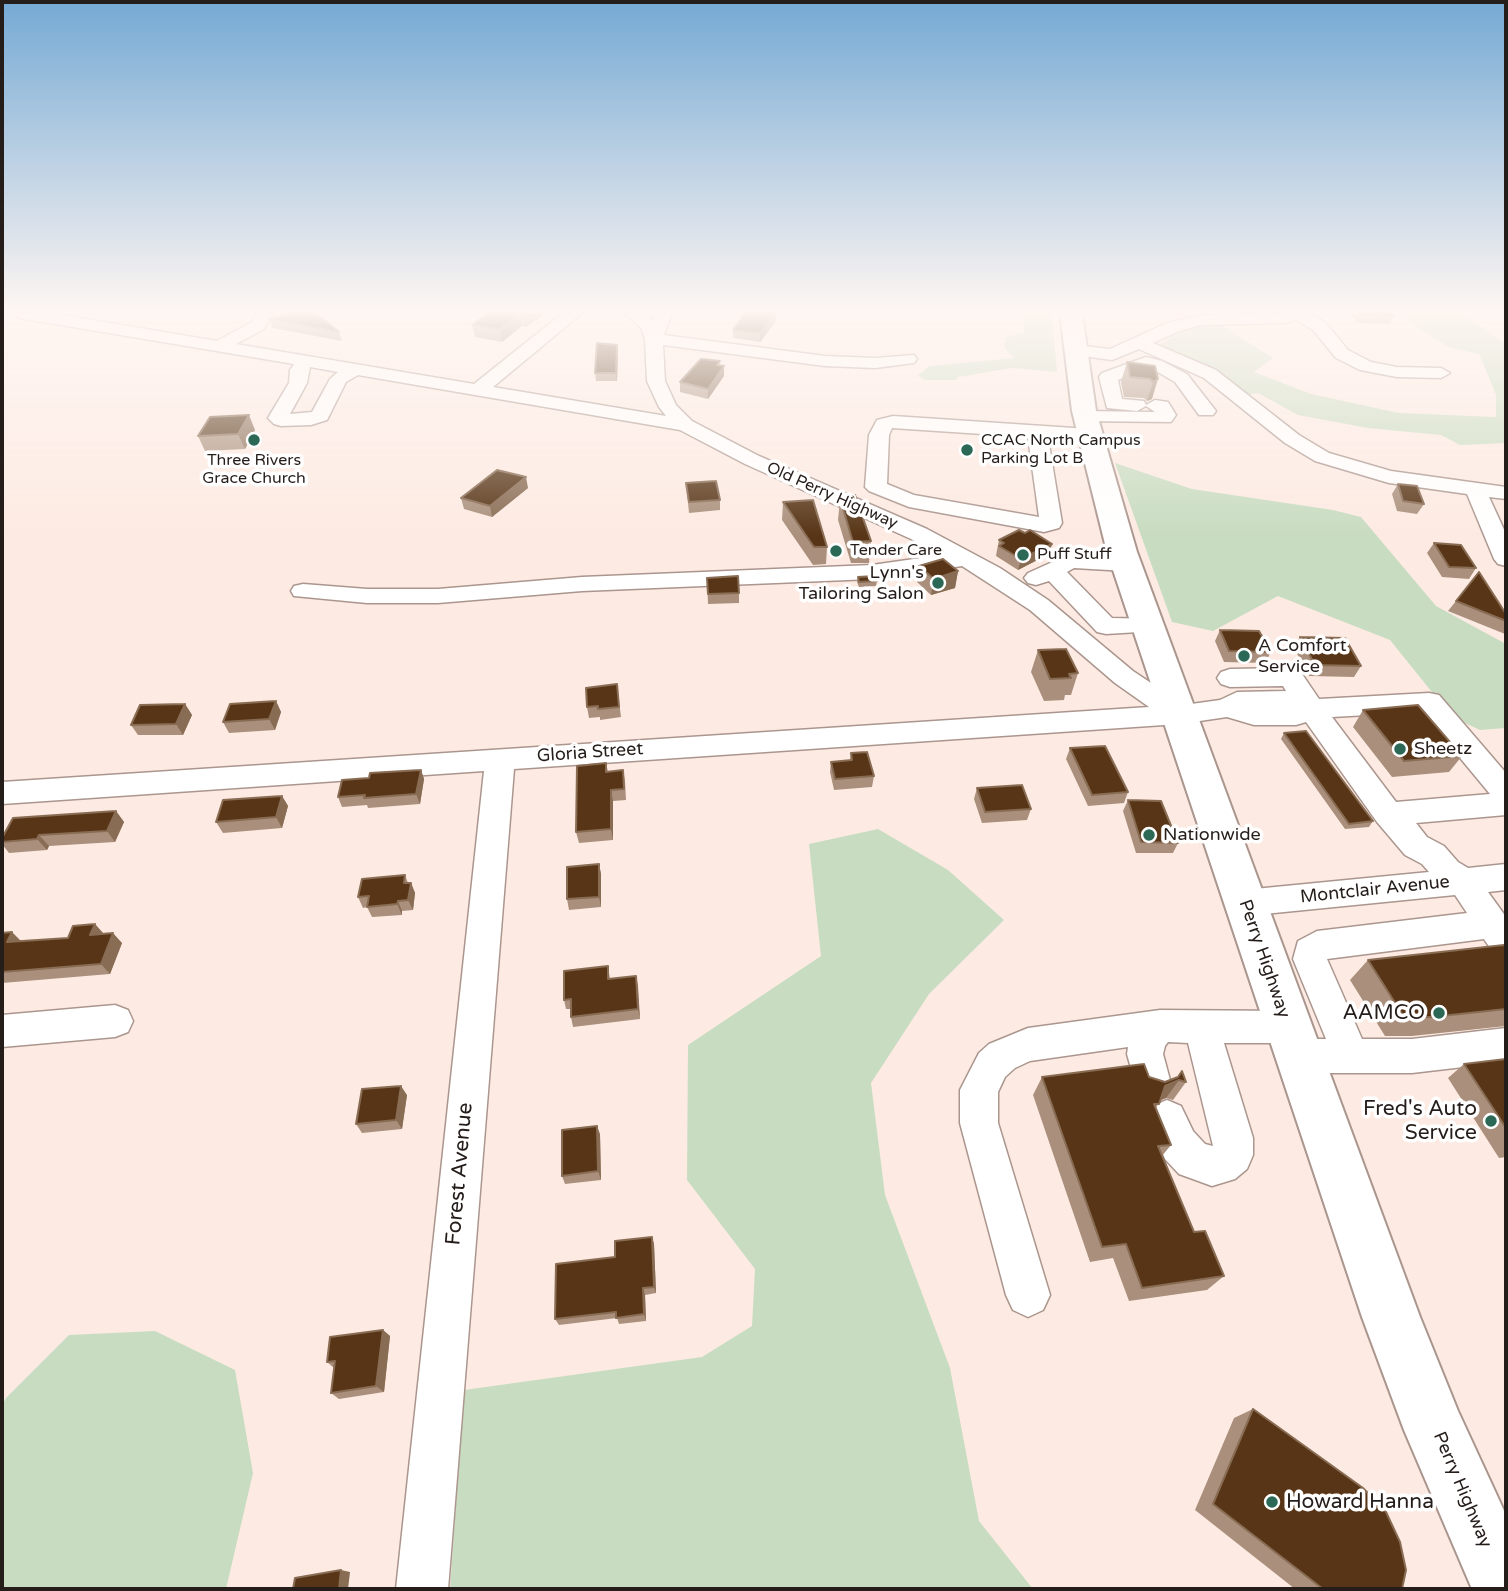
<!DOCTYPE html>
<style>
body{margin:0}
#map{position:relative;width:1508px;height:1591px;overflow:hidden;background:#fdebe3;font-family:"Varela Round",sans-serif}
canvas{display:block}
.frame{position:absolute;inset:0;border:4px solid #251d1a;pointer-events:none}
</style>
<div id="map">
<canvas width="1508" height="1591"></canvas>
<div class="frame"></div>
</div>
<script>
const ctx = document.querySelector('canvas').getContext('2d');
ctx.lineJoin = 'round';
function paint(path, color) { ctx.fillStyle = color; ctx.fill(path, 'evenodd'); }
const toPath = rows => new Path2D(rows.map(r => 'M' + r).join(''));
function trace(path, color, width, dash) { ctx.strokeStyle = color; ctx.lineWidth = width; ctx.lineCap = dash ? 'butt' : 'round'; ctx.setLineDash(dash || []); ctx.stroke(path); }
function label(font, color, halo, rows, align = 'center') {
  ctx.font = font + ' "Varela Round",sans-serif'; ctx.lineWidth = 7; ctx.setLineDash([]); ctx.textBaseline = 'middle'; ctx.strokeStyle = halo; ctx.fillStyle = color; for (const [text, x, y, turn = 0] of rows) {
    ctx.save(); ctx.translate(x, y); ctx.rotate((+turn || 0) * Math.PI / 180); ctx.textAlign = isNaN(turn) ? turn : align; if (halo) ctx.strokeText(text, 0, 0); ctx.fillText(text, 0, 0); ctx.restore();
  }
}
const green = toPath([
 [1024,313,1052,313,1057,372,1012,368,958,377,956,380,925,380,918,376,929,366,1014,358,1004,347,1005,338,1024,332],
 [1406,313,1461,313,1506,344,1506,443,1460,445,1441,435,1368,428,1298,415,1258,393,1246,395,1218,372,1159,345,1184,329,1216,322,1273,358,1254,372,1311,394,1399,413,1496,417,1496,395,1479,354,1448,347,1409,322],
 [1115,463,1192,489,1333,510,1361,517,1436,606,1506,644,1506,728,1480,730,1452,717,1390,640,1278,596,1213,631,1172,622],
 [878,829,948,870,1004,920,929,994,871,1083,885,1195,950,1368,979,1521,1033,1589,450,1589,464,1390,702,1357,752,1326,755,1269,687,1180,688,1045,821,956,809,844],
 [155,1331,235,1370,253,1473,226,1589,2,1589,2,1406,6,1398,69,1335]
]);
const minor = toPath([
 [11,313,51,313,217,341,252,322,257,313,273,313,264,329,236,344,474,384,563,313,582,313,493,387,666,416,659,407,647,381,645,339,641,328,625,313,643,313,653,321,656,313,672,313,664,335,825,356,875,358,914,355,917,359,914,363,875,368,825,366,663,345,665,381,676,405,692,421,759,456,927,529,1000,568,1048,600,1133,671,1184,705,1220,700,1237,692,1286,691,1283,686,1230,687,1221,684,1217,678,1221,672,1230,669,1291,668,1300,671,1319,699,1429,693,1439,695,1506,773,1506,815,1416,823,1427,837,1444,846,1458,862,1468,868,1506,864,1506,890,1488,892,1506,917,1506,958,1494,954,1484,939,1327,959,1362,1039,1412,1039,1506,1028,1506,1062,1412,1073,1298,1073,1285,1068,1280,1056,1286,1043,1224,1043,1253,1138,1253,1155,1247,1169,1235,1179,1212,1186,1179,1174,1165,1159,1148,1119,1153,1106,1167,1100,1181,1106,1193,1131,1205,1144,1213,1146,1188,1043,1168,1042,1165,1046,1163,1054,1170,1080,1164,1093,1151,1098,1138,1093,1127,1054,1128,1047,1030,1061,1015,1068,1005,1077,998,1092,998,1123,1050,1295,1043,1310,1028,1317,1013,1310,1006,1295,960,1123,960,1090,979,1053,989,1044,1028,1028,1160,1010,1288,1011,1301,1015,1306,1027,1300,1039,1326,1039,1293,959,1298,941,1317,931,1467,913,1455,895,1244,916,1232,912,1228,903,1232,894,1244,890,1429,872,1422,864,1405,855,1377,822,1306,722,1296,725,1254,725,1227,717,1179,724,514,769,448,1589,396,1589,484,771,2,804,2,782,1149,707,1115,683,1030,610,962,566,872,579,582,591,438,603,367,603,294,596,291,591,294,586,303,584,367,589,438,589,582,577,872,565,942,555,911,539,745,464,680,430,358,375,346,382,327,420,311,425,281,426,274,424,268,418,289,383,290,370,294,364,19,318,11,313],
 [310,367,338,372,330,379,312,412,290,414,307,383,310,367],
 [1422,712,1490,794,1396,802,1332,717,1422,712],
 [1313,313,1312,315,1325,322,1348,350,1371,362,1397,367,1441,368,1450,373,1441,378,1397,377,1360,370,1336,358,1313,330,1296,320,1285,323,1201,325,1179,331,1153,343,1216,370,1299,435,1329,453,1391,471,1506,487,1506,499,1489,497,1506,534,1506,566,1498,564,1494,559,1467,494,1389,483,1315,461,1285,443,1204,378,1139,349,1112,360,1083,356,1074,351,1083,346,1110,349,1167,323,1201,315,1313,313],
 [1146,357,1162,361,1187,374,1216,411,1213,415,1199,415,1175,382,1149,367,1118,380,1122,399,1144,401,1146,405,1155,400,1168,402,1176,415,1171,422,1078,421,1075,417,1085,411,1155,412,1146,406,1137,411,1107,408,1099,377,1102,373,1146,357],
 [893,416,1089,429,1096,431,1099,435,1096,439,1089,441,1048,438,1062,523,1059,528,1044,532,909,507,869,491,865,487,869,435,877,420,893,416],
 [892,428,1028,437,1039,517,914,495,887,484,889,435,892,428],
 [1070,554,1134,559,1138,564,1134,569,1126,571,1074,568,1067,572,1112,618,1156,619,1160,625,1156,631,1106,634,1097,632,1049,581,1036,585,1028,583,1024,578,1028,573,1070,554],
 [115,1005,128,1010,133,1021,128,1032,115,1037,2,1047,2,1015,115,1005]
]);
const major = toPath([
 [1060,313,1082,313,1096,411,1137,552,1420,1317,1458,1411,1506,1515,1506,1589,1472,1589,1404,1430,1362,1317,1107,552,1072,411,1060,313]
]);
const wall = toPath([
 [488,313,546,313,526,327,522,326,502,342,475,337,472,325],
 [1350,313,1390,313,1394,316,1390,324,1357,323],
 [269,319,339,332,342,341,273,328],
 [776,321,760,342,733,338,733,330],
 [618,353,617,381,596,381,595,373],
 [1127,362,1155,366,1152,399,1147,401,1144,398,1124,397,1121,382],
 [720,366,724,366,724,376,708,399,680,392,680,382],
 [255,430,245,449,205,451,198,436],
 [686,483,720,500,720,510,689,513],
 [1398,484,1424,504,1417,514,1397,511,1392,494],
 [528,488,492,517,464,509,461,498],
 [840,499,871,541,869,563,851,563,838,520],
 [783,502,827,547,826,564,813,565,782,520],
 [1025,533,1052,544,1049,554,1018,570,996,556,997,550,999,540],
 [1434,543,1476,568,1469,579,1442,577,1427,553],
 [919,566,958,571,955,588,931,595,917,582],
 [858,577,877,581,876,586,859,587,857,582],
 [707,578,739,593,739,603,708,604],
 [1456,601,1506,614,1506,632,1505,634,1448,611],
 [1220,630,1271,652,1265,663,1224,662,1215,641],
 [1300,637,1361,666,1354,677,1309,676,1294,648],
 [1038,650,1078,673,1071,695,1065,695,1064,700,1044,701,1031,672],
 [617,684,621,717,600,720,600,717,589,718,587,707],
 [276,701,281,712,275,730,229,733,223,722],
 [185,704,192,715,183,735,138,735,131,725],
 [1363,710,1462,756,1449,772,1392,777,1353,727],
 [1284,733,1373,821,1369,827,1345,829,1281,739],
 [1070,748,1128,792,1124,803,1088,806,1066,759],
 [851,753,874,776,872,787,834,790,830,772,831,762,850,760],
 [606,763,608,772,623,770,625,781,626,800,613,801,613,840,579,843,576,832],
 [421,770,424,779,420,804,368,808,367,805,342,807,338,797,369,778],
 [977,788,1031,809,1027,820,982,823,974,799],
 [282,796,288,806,282,828,223,833,216,822],
 [1128,800,1178,843,1173,853,1136,853,1123,811],
 [116,811,124,822,115,842,49,846,47,850,9,853,2,844,2,838],
 [599,864,601,874,601,907,569,910,567,899],
 [405,875,408,883,411,883,415,893,413,910,402,911,402,915,372,917,367,907,363,908,358,897],
 [95,924,103,934,122,943,110,974,2,983,2,933,21,941,68,938],
 [1506,948,1506,1026,1412,1036,1385,1036,1350,980,1368,960],
 [608,966,610,979,636,976,640,1019,573,1027,571,1017,571,1009,566,1009,564,1000],
 [1506,1059,1506,1157,1499,1158,1448,1078,1464,1064],
 [1182,1071,1186,1082,1173,1100,1166,1098,1160,1100,1156,1108,1171,1145,1162,1156,1194,1232,1224,1276,1207,1290,1129,1301,1113,1258,1090,1262,1033,1095,1042,1077,1149,1077,1165,1082,1177,1078],
 [407,1095,402,1129,362,1133,356,1124],
 [600,1134,601,1180,565,1184,562,1176],
 [652,1237,654,1244,656,1293,645,1295,646,1321,619,1324,617,1318,559,1325,555,1319,615,1257],
 [383,1330,390,1336,384,1392,339,1399,331,1393,334,1368,327,1362],
 [1253,1409,1402,1589,1295,1589,1195,1510,1234,1418]
]);
const shadedWall = toPath([
 [526,313,546,313,526,327,524,315],
 [776,313,776,321,760,342,760,333],
 [520,314,522,326,502,342,500,329],
 [617,345,618,353,617,381,616,373],
 [724,366,724,376,708,399,708,389],
 [1158,379,1152,399,1147,401,1153,382],
 [249,415,255,430,245,449,238,434],
 [526,477,528,488,492,517,490,506],
 [1052,544,1049,554,1018,570,1021,559],
 [958,571,955,588,931,595,934,579],
 [276,701,281,712,275,730,269,719],
 [185,704,192,715,183,735,176,724],
 [421,770,424,779,420,804,416,794],
 [611,790,613,801,613,840,611,829],
 [282,796,288,806,282,828,276,817],
 [116,811,124,822,115,842,107,831],
 [39,835,49,846,47,850,37,839],
 [599,864,601,874,601,907,599,897],
 [411,883,415,893,413,910,408,900],
 [398,901,402,911,402,915,397,904],
 [95,924,104,934,90,935],
 [12,932,22,942,7,942],
 [113,933,122,943,110,974,101,964],
 [636,976,638,986,640,1019,638,1009],
 [1179,1080,1166,1098,1152,1104,1165,1086],
 [401,1086,407,1095,402,1129,396,1120],
 [597,1126,600,1134,601,1180,598,1171],
 [652,1237,654,1244,656,1293,654,1287],
 [643,1288,645,1295,646,1321,644,1314],
 [383,1330,390,1336,384,1392,376,1386],
 [341,1570,350,1572,348,1589,339,1589]
]);
const building = toPath([
 [290,313,316,313,339,332,269,319,290,313],
 [488,313,526,313,524,315,520,314,500,329,472,325,488,313],
 [744,313,776,313,760,333,733,330,744,313],
 [1360,313,1390,313,1394,316,1361,315,1360,313],
 [597,343,617,345,616,373,595,373,597,343],
 [701,359,720,361,717,365,724,366,708,389,680,382,701,359],
 [1127,362,1155,366,1158,379,1153,382,1150,379,1130,377,1127,362],
 [249,415,238,434,198,436,210,417,249,415],
 [497,470,526,477,490,506,461,498,497,470],
 [716,481,720,500,689,502,686,483,716,481],
 [1398,484,1417,486,1424,504,1403,501,1398,484],
 [855,495,871,541,853,542,840,499,855,495],
 [813,500,827,547,814,547,783,502,813,500],
 [1019,530,1025,533,1030,530,1052,544,1021,559,999,546,1004,543,999,540,1019,530],
 [1434,543,1461,545,1476,568,1449,567,1434,543],
 [943,559,958,571,934,579,919,566,943,559],
 [1479,572,1506,614,1506,621,1456,601,1479,572],
 [738,576,739,593,708,594,707,578,738,576],
 [875,576,877,581,859,582,858,577,875,576],
 [1220,630,1259,631,1271,652,1229,651,1220,630],
 [1300,637,1345,638,1361,666,1315,665,1300,637],
 [1066,649,1078,673,1069,674,1071,678,1050,679,1038,650,1066,649],
 [617,684,619,707,598,709,598,706,587,707,586,688,617,684],
 [276,701,269,719,223,722,230,704,276,701],
 [185,704,176,724,131,725,140,705,185,704],
 [1418,705,1462,756,1404,761,1363,710,1418,705],
 [1306,731,1373,821,1349,824,1284,733,1306,731],
 [1105,746,1128,792,1092,795,1070,748,1105,746],
 [867,752,874,776,835,779,831,762,852,760,851,753,867,752],
 [606,763,606,772,623,770,624,789,611,790,611,829,576,832,577,766,606,763],
 [421,770,416,794,364,798,365,795,338,797,342,780,369,778,370,773,421,770],
 [1022,785,1031,809,985,812,977,788,1022,785],
 [282,796,276,817,216,822,223,800,282,796],
 [1128,800,1161,801,1178,843,1141,842,1128,800],
 [116,811,107,831,39,835,37,839,2,842,2,838,13,818,116,811],
 [599,864,599,897,567,899,567,867,599,864],
 [405,875,404,883,411,883,408,900,398,901,397,904,367,907,369,896,358,897,362,879,405,875],
 [95,924,90,935,113,933,101,964,2,972,2,933,12,932,7,942,68,938,73,926,95,924],
 [1504,945,1506,948,1506,1009,1432,1017,1404,1017,1368,960,1504,945],
 [608,966,608,979,636,976,638,1009,571,1017,571,999,564,1000,564,971,608,966],
 [1506,1059,1506,1128,1464,1064,1506,1059],
 [1144,1064,1149,1077,1165,1082,1178,1077,1182,1071,1186,1082,1179,1080,1165,1086,1159,1104,1154,1104,1171,1145,1158,1146,1194,1232,1205,1231,1224,1276,1142,1288,1126,1244,1102,1247,1042,1077,1144,1064],
 [401,1086,396,1120,356,1124,362,1089,401,1086],
 [597,1126,598,1171,562,1176,562,1130,597,1126],
 [652,1237,654,1287,643,1288,644,1314,616,1318,616,1312,555,1319,556,1264,615,1257,615,1241,652,1237],
 [383,1330,376,1386,331,1393,335,1361,327,1362,330,1337,383,1330],
 [1253,1409,1363,1488,1386,1512,1400,1542,1406,1570,1402,1589,1323,1589,1213,1504,1253,1409],
 [341,1570,339,1589,293,1589,295,1578,341,1570]
]);
const markers = [
 [254,440,7,"#2b6956"],
 [967,450,7,"#2b6956"],
 [836,551,7,"#2b6956"],
 [1023,555,7,"#2b6956"],
 [938,583,7,"#2b6956"],
 [1244,656,7,"#2b6956"],
 [1400,749,7,"#2b6956"],
 [1149,835,7,"#2b6956"],
 [1439,1013,7,"#2b6956"],
 [1491,1121,7,"#2b6956"],
 [1272,1502,7,"#2b6956"]
];
const farPoinames = [
 ["CCAC North Campus",981,441],
 ["Parking Lot B",981,459],
 ["Three Rivers",254,461,"center"],
 ["Grace Church",254,479,"center"],
 ["Tender Care",850,551],
 ["Puff Stuff",1037,555]
];
const farStreetnames = [
 ["Old Perry Highway",832,496,24]
];
const poiNames = [
 ["Lynn's",924,573,"right"],
 ["Tailoring Salon",924,594,"right"],
 ["A Comfort",1258,646],
 ["Service",1258,667],
 ["Sheetz",1414,749],
 ["Nationwide",1163,835]
];
const streetNames = [
 ["Gloria Street",590,753,-4],
 ["Montclair Avenue",1375,890,-6],
 ["Perry Highway",1264,959,71],
 ["Perry Highway",1462,1490,67]
];
const nearPoinames = [
 ["AAMCO",1425,1013],
 ["Fred's Auto",1477,1109],
 ["Service",1477,1133],
 ["Howard Hanna",1286,1502,"left"]
];
const nearStreetnames = [
 ["Forest Avenue",460,1174,-85]
];
paint(green, '#c8dcc1');
trace(minor, '#ab968e', 3);
trace(major, '#ab968e', 4);
paint(minor, '#fff');
paint(major, '#fff');
paint(wall, '#aa907c');
paint(shadedWall, '#896c54');
paint(building, '#573516');
trace(building, '#896c54', 2);
const sky = ctx.createLinearGradient(0, 0, 0, 536);
sky.addColorStop(0, '#75a9d4');
sky.addColorStop(0.58, '#fef6f2');
sky.addColorStop(1, '#fef6f200');
ctx.fillStyle = sky;
ctx.fillRect(0, 0, 1508, 536);
for (const [x, y, r, color] of markers) { const dot = new Path2D(); dot.arc(x, y, r, 0, 2 * Math.PI); ctx.fillStyle = color; ctx.fill(dot); trace(dot, '#fff', 2.5); }
label('16px', '#251d1a', '#fff', farPoinames, 'left');
label('16px', '#251d1a', '#fff', farStreetnames);
label('18px', '#251d1a', '#fff', poiNames, 'left');
label('18px', '#251d1a', '#fff', streetNames);
label('21px', '#251d1a', '#fff', nearPoinames, 'right');
label('21px', '#251d1a', '#fff', nearStreetnames);
</script>
